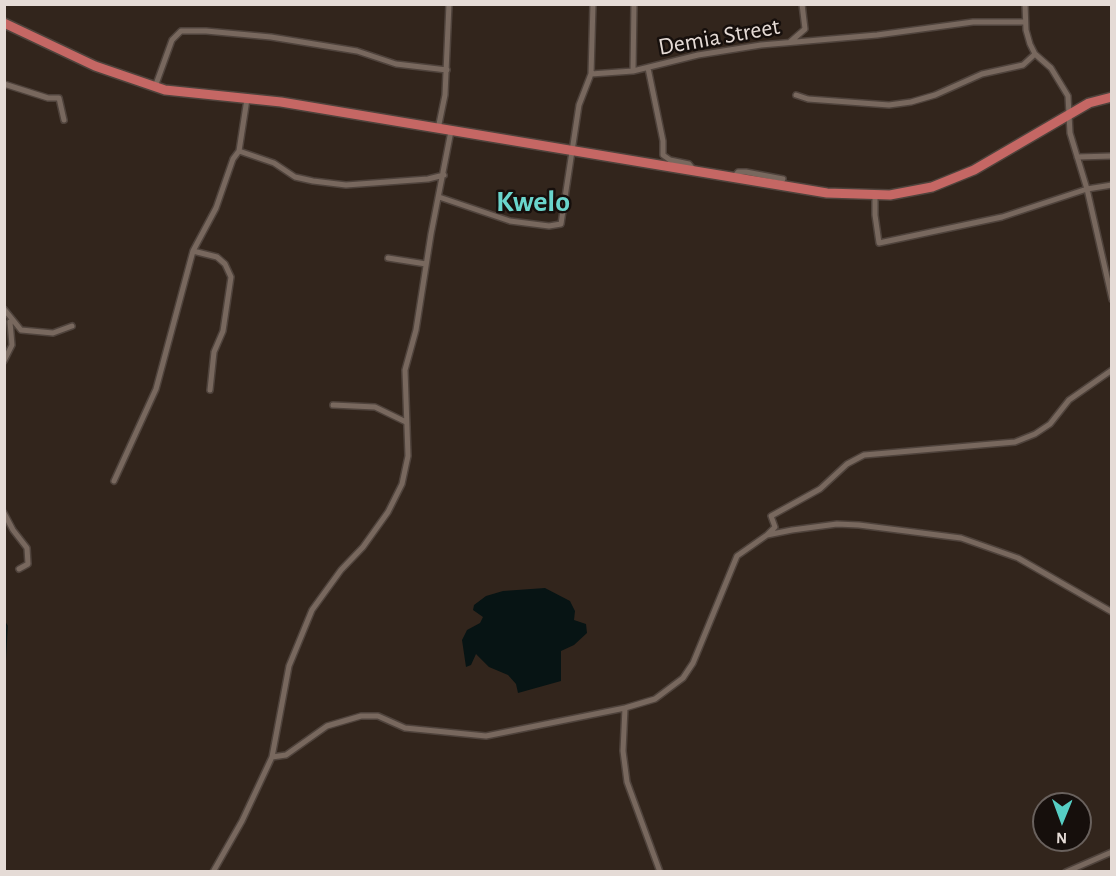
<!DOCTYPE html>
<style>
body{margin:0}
#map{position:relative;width:1116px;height:876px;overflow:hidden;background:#32251c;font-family:"Alegreya Sans",sans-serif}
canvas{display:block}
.frame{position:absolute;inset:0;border:6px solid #e5dbd6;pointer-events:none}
.north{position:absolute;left:1032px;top:792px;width:60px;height:60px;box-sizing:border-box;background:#160f0c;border:2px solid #69615d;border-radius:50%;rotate:181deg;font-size:16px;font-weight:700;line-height:24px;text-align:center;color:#e5dbd6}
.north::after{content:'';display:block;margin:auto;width:21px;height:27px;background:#56cec4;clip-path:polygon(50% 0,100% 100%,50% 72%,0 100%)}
</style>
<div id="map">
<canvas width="1116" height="876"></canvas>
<div class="frame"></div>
<div class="north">N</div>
</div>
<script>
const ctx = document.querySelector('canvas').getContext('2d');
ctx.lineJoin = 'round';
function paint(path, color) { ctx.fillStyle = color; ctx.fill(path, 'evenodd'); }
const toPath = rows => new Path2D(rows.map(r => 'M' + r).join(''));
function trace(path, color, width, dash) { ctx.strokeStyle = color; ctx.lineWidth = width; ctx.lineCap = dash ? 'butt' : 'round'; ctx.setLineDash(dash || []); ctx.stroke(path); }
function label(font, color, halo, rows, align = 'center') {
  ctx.font = font + ' "Alegreya Sans",sans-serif'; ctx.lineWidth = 5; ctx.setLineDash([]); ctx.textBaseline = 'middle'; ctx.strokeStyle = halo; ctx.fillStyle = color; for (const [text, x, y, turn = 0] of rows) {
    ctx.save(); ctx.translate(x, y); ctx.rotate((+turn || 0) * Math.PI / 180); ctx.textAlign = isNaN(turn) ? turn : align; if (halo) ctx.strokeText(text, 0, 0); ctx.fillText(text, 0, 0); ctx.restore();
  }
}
const water = toPath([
 [545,588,570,601,575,611,574,620,586,624,587,633,574,645,561,651,561,681,518,693,516,684,508,675,489,667,476,654,471,665,466,667,462,640,467,630,480,623,483,617,473,610,474,605,486,596,503,591]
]);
const stream = toPath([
 [4,621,7,626,4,685]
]);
const minor = toPath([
 [1025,4,1026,30,1030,44,1035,54,1051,68,1068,96,1070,133,1087,189,1112,299],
 [790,42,805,29,802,4],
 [648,68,663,141,663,155,670,160,689,164,694,170],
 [633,71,634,4],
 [591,74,633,71,698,55,761,45,877,35,973,22,1025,22],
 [4,84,48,98,59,98,64,120],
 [155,87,172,40,181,31,206,31,271,37,357,51,396,64,447,70],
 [796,95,808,99,889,105,911,102,935,95,982,74,1023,65,1035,54],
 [438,129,445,95,449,4],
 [239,151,274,163,295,177,313,181,346,185,428,179,444,175],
 [1077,157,1112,156],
 [734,177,738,172,746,172,783,179],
 [875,195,875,215,879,243,1002,217,1087,189,1112,185],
 [439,197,510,221,549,226,561,224,579,105,591,74,593,4],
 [193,251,217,257,225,264,231,277,223,331,214,352,210,390],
 [388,258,426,264],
 [4,309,21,330,53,333,72,326],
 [4,361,12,345,10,322],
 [333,405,375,407,406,422],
 [114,481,156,389,193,251,216,208,233,159,239,151,247,99],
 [4,513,13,530,27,548,28,564,19,569],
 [767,535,775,527,771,516,820,489,847,464,864,455,1015,442,1035,434,1050,424,1069,400,1112,370],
 [625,708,623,751,627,782,660,872],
 [272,757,286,755,327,726,361,716,378,716,405,728,486,736,625,708,655,699,683,678,693,663,737,556,767,535,792,530,837,524,859,525,961,538,1018,558,1112,612],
 [213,872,242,821,272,757,289,666,312,610,341,570,363,547,388,512,402,484,408,456,405,370,416,330,431,234,451,131],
 [1066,872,1112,852]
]);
const primary = toPath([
 [4,23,95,66,165,90,281,102,827,193,890,195,932,187,974,170,1089,103,1112,97]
]);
const streetNames = [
 ["Demia Street",719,37,-10]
];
const districtNames = [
 ["Kwelo",533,202]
];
paint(water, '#071414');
trace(stream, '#071414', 1.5);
trace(minor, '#4f433c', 8);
trace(primary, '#4f433c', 12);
trace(minor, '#78685e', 5);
trace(primary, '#c56764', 9);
label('24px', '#e5dbd6', '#160f0c', streetNames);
label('bold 30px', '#6ad5cc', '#160f0c', districtNames);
</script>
